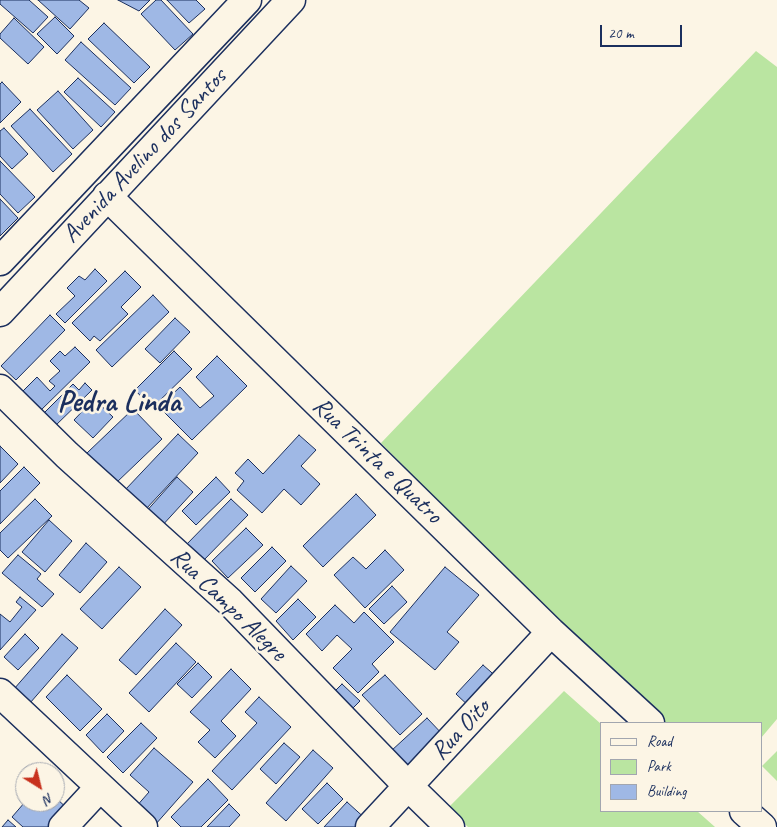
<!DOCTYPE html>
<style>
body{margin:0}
#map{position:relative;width:777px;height:827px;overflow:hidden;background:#fcf5e5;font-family:Caveat,sans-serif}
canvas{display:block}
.legend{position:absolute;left:600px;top:722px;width:162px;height:90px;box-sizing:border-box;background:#fcf5e5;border:1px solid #a2a6af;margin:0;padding:6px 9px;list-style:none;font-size:15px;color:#1b2f5e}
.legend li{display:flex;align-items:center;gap:10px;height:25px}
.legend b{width:25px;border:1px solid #a2a6af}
.north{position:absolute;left:15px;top:762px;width:50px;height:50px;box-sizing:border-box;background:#fcf5e5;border:1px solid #a2a6af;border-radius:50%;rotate:144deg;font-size:14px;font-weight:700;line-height:20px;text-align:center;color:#1b2f5e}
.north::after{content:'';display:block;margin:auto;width:18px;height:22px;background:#c8321e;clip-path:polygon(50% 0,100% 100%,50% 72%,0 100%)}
.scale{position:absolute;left:600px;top:25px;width:82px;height:22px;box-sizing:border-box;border:2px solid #1b2f5e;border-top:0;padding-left:6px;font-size:15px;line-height:18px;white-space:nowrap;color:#1b2f5e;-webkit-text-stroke:4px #fcf5e5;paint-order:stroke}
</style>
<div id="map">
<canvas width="777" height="827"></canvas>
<ul class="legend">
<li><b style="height:6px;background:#fcf5e5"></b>Road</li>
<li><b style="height:14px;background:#bae5a1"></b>Park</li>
<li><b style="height:14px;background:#9fb8e5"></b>Building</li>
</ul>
<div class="north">N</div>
<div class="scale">20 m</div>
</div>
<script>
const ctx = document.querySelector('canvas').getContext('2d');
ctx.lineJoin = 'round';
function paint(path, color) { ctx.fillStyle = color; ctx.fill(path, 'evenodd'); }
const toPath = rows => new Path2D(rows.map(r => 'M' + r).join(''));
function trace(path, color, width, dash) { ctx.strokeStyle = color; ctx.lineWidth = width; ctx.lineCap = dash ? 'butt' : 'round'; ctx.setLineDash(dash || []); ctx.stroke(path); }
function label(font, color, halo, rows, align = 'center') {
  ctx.font = font + ' Caveat,sans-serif'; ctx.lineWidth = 5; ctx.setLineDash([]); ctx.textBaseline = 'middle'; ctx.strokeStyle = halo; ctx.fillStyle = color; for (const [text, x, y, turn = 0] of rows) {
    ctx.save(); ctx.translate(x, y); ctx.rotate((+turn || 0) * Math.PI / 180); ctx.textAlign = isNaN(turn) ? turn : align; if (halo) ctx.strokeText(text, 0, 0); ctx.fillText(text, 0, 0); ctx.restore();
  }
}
const green = toPath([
 [756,51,777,67,777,719,761,738,761,723,656,723,381,443],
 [564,691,601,724,601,811,697,811,715,827,468,827,448,808],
 [777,751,777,781,762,766]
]);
const building = toPath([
 [0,0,29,0,48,17,33,33,0,4,0,0],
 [38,0,79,0,89,8,70,29,38,0],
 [118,0,150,0,139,11,118,0],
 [156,0,161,0,193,34,175,50,141,14,156,0],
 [167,0,196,0,205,9,189,23,167,0],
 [55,17,74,36,57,54,37,34,55,17],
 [14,18,44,47,28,64,0,38,0,34,14,18],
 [104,23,150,67,134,83,88,39,104,23],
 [81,42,131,88,115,105,65,60,81,42],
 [78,78,115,112,101,127,64,92,78,78],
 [2,82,21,102,0,123,0,84,2,82],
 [58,91,93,130,73,149,37,110,58,91],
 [30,109,72,154,53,172,11,126,30,109],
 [4,128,28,154,12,169,0,156,0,131,4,128],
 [0,161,35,197,18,213,0,194,0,161],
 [0,199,18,218,0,236,0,199],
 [95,269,107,281,65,323,56,314,75,296,67,288,79,276,85,280,95,269],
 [125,271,141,287,121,307,128,314,100,341,94,336,90,341,72,323,125,271],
 [153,295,169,312,112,367,96,350,153,295],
 [50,315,65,330,16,380,1,366,50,315],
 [175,318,190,332,160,363,145,349,175,318],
 [75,347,90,362,38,413,26,401,29,398,20,394,37,377,50,391,55,386,49,381,60,371,50,361,60,351,65,356,75,347],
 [174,351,192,369,152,408,135,390,174,351],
 [217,356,247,386,192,440,159,407,180,387,200,408,214,396,196,377,217,356],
 [85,383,92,390,53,428,41,416,73,384,79,390,85,383],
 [94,399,113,417,93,438,74,420,94,399],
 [133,409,162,439,116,483,87,453,133,409],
 [178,434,198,453,146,509,125,490,178,434],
 [299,435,316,450,301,466,320,484,301,505,284,489,262,513,237,490,244,481,235,473,248,459,263,474,299,435],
 [0,446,18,464,0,483,0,446],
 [24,467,40,483,0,524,0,491,24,467],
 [177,477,193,492,160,528,144,514,177,477],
 [216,477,230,492,196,525,182,511,216,477],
 [356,494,376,515,323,567,303,546,356,494],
 [35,499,52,516,8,558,0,550,0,533,35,499],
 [231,499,248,515,201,563,184,547,231,499],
 [49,520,72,541,45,572,22,552,49,520],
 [246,528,263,545,228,578,212,561,246,528],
 [86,543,107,562,80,593,59,575,86,543],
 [272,547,286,561,255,592,241,578,272,547],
 [385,550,404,570,365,608,334,575,353,557,366,569,385,550],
 [18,555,41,574,37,579,54,594,42,607,2,573,18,555],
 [291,566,307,581,276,613,261,599,291,566],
 [119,567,141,587,102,629,80,609,119,567],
 [445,567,479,595,447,632,459,642,435,670,390,632,445,567],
 [392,586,407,602,384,624,369,609,392,586],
 [20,597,36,610,0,650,0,614,10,622,22,607,16,602,20,597],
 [298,599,316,617,293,640,276,621,298,599],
 [335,605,354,623,364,612,394,642,372,664,379,672,358,693,333,668,352,649,337,635,322,651,306,634,335,605],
 [165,609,182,625,136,675,119,660,165,609],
 [25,634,39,648,18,670,4,657,25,634],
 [62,634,78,648,30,703,14,689,62,634],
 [176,643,196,662,149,712,129,693,176,643],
 [198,663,212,677,192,698,177,684,198,663],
 [483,665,499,679,472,709,456,694,483,665],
 [231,669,251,689,221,721,236,736,215,758,198,742,210,730,190,712,231,669],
 [67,675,102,709,80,731,46,697,67,675],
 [385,675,422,714,400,735,362,695,385,675],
 [342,684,360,701,348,713,330,696,342,684],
 [259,697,291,727,232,790,212,771,257,723,245,712,259,697],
 [107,714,124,731,103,753,86,735,107,714],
 [427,718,446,738,411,772,391,751,427,718],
 [141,723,157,738,123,773,107,757,141,723],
 [284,743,300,757,276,784,260,769,284,743],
 [154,748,193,782,155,825,135,808,149,792,130,775,154,748],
 [313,750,333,768,286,821,266,803,313,750],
 [208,779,228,800,201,827,181,827,171,817,208,779],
 [327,783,343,799,318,824,302,809,327,783],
 [55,797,71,812,58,827,23,827,12,817,25,802,55,802,55,797],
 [347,802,368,821,363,827,324,827,347,802],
 [229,804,240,815,229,827,207,827,229,804],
 [8,820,16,827,2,827,8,820]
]);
const minor = toPath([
 [107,196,551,632,650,723],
 [0,261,247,0],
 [0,312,291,0],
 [0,389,67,455,230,602,408,786,450,827],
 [0,693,143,827],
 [744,811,762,827],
 [63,827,100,787],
 [370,827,551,632]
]);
const streetNames = [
 ["Avenida Avelino dos Santos",145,156,-47],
 ["Rua Trinta e Quatro",377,461,44],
 ["Rua Campo Alegre",228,605,44],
 ["Rua Oito",461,730,-47]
];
const districtNames = [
 ["Pedra Linda",119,403]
];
paint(green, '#bae5a1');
paint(building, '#9fb8e5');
trace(building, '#1b2f5e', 1);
trace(minor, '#1b2f5e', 31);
trace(minor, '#fcf5e5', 28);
label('25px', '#1b2f5e', '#fcf5e5', streetNames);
label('bold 30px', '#1b2f5e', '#fcf5e5', districtNames);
</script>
